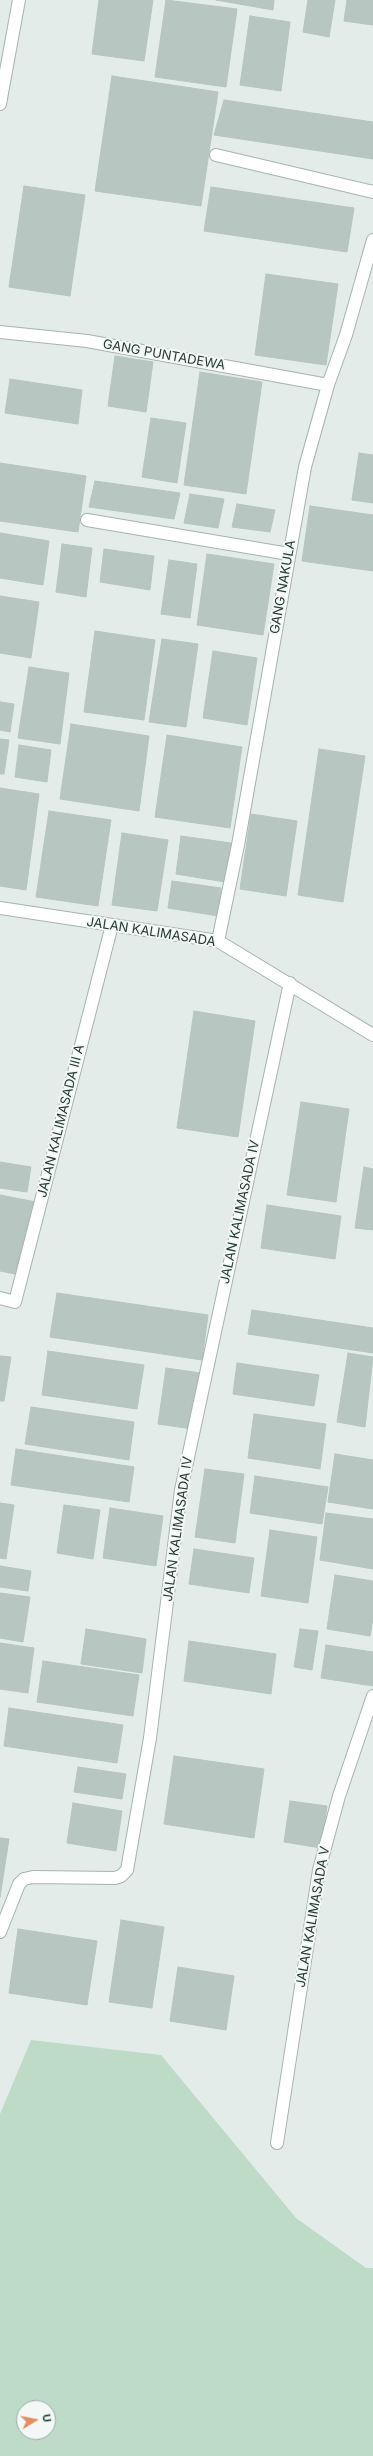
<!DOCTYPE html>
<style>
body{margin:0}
#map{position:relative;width:373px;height:2456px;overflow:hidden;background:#e3ece8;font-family:Inter,sans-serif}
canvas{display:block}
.north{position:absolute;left:16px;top:2400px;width:40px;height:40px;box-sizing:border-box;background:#f3f8f6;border:1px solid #a0aca9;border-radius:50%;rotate:80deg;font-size:11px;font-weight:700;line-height:16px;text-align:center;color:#243b36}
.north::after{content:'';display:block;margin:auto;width:14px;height:18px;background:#e78b65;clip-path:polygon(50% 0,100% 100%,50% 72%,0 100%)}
</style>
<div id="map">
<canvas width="373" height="2456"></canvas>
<div class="north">U</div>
</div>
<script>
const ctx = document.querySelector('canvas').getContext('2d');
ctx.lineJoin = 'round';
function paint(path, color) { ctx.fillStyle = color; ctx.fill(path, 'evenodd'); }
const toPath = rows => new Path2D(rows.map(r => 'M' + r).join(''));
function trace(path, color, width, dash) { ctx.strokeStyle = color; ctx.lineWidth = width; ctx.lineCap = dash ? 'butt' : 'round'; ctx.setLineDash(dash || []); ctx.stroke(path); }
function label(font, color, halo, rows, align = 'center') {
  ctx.font = font + ' Inter,sans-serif'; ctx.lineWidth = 4; ctx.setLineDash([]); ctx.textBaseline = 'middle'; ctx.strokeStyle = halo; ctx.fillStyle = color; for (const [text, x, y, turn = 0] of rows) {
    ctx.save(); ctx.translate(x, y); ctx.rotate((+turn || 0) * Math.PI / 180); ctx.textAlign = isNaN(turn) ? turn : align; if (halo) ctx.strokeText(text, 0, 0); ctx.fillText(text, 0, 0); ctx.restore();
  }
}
const green = toPath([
 [31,2040,161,2055,296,2218,366,2268,373,2268,373,2456,0,2456,0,2114],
 [24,2408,48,2408,48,2432,24,2432]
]);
const building = toPath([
 [99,0,153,0,144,61,92,54,99,0],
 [166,0,237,9,226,87,155,77,166,0],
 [216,0,274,0,273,10,216,0],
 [308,0,335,0,329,37,303,32,308,0],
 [347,0,373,0,373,25,344,21,347,0],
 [250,16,290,22,281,91,240,85,250,16],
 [112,76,218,92,201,206,95,191,112,76],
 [224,100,373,122,373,159,214,135,224,100],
 [24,186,85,195,70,296,9,287,24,186],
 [211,187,354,208,347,252,204,231,211,187],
 [266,274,338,284,326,365,255,355,266,274],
 [115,356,153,362,146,412,108,406,115,356],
 [200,372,262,382,246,494,184,485,200,372],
 [10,379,82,390,78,424,5,413,10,379],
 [151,418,186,423,177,483,142,477,151,418],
 [359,453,373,455,373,503,352,500,359,453],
 [0,463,86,476,78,532,0,521,0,463],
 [95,481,180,493,174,519,89,507,95,481],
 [190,494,224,499,218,528,184,523,190,494],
 [237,504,275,510,270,532,232,527,237,504],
 [310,506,373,515,373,571,302,561,310,506],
 [0,533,49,541,43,585,0,578,0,533],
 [62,544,92,548,86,597,56,592,62,544],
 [104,549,154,556,150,590,100,582,104,549],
 [207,554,274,564,263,635,197,625,207,554],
 [169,560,197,564,190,618,161,614,169,560],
 [0,596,39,602,31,658,0,653,0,596],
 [95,631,155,640,144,720,84,712,95,631],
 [162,639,198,644,186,727,149,722,162,639],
 [213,651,257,658,247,725,203,718,213,651],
 [29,667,69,673,60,744,18,738,29,667],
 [0,702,14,704,10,732,0,730,0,702],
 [71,724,149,736,139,811,60,799,71,724],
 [167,735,242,747,230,828,155,817,167,735],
 [0,739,9,740,4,774,0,774,0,739],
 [19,745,51,750,47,782,15,777,19,745],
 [319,749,365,756,343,902,298,895,319,749],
 [0,788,39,794,26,890,0,886,0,788],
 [49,811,111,820,98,906,36,897,49,811],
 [251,814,297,821,286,896,240,889,251,814],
 [122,833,168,840,157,911,112,905,122,833],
 [181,836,231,843,225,882,176,874,181,836],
 [172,881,221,888,218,916,168,908,172,881],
 [194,1011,255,1021,238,1137,177,1128,194,1011],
 [301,1102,349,1109,336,1202,287,1195,301,1102],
 [0,1162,31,1167,27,1192,0,1188,0,1162],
 [364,1167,373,1169,373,1230,355,1228,364,1167],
 [0,1195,36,1202,20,1275,0,1271,0,1195],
 [267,1205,341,1216,335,1259,261,1248,267,1205],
 [57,1293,208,1315,202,1360,50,1337,57,1293],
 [252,1310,373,1328,373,1353,248,1334,252,1310],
 [48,1351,144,1365,137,1409,42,1395,48,1351],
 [348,1353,373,1357,365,1427,337,1422,348,1353],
 [0,1356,11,1357,4,1401,0,1401,0,1356],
 [237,1363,319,1375,314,1406,233,1394,237,1363],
 [166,1368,201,1373,192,1429,158,1424,166,1368],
 [31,1407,134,1422,129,1460,25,1444,31,1407],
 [254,1414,326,1424,320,1469,248,1458,254,1414],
 [16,1449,134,1467,129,1502,11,1485,16,1449],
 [335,1454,373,1460,373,1509,328,1502,335,1454],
 [205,1469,244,1474,235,1543,195,1537,205,1469],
 [255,1476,328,1487,322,1524,250,1513,255,1476],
 [0,1503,14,1505,6,1559,0,1558,0,1503],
 [64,1505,100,1510,93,1559,57,1553,64,1505],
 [110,1508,163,1516,156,1566,103,1558,110,1508],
 [326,1513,373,1519,373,1569,320,1560,326,1513],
 [270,1530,317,1537,308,1603,261,1596,270,1530],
 [194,1549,254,1558,249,1593,189,1584,194,1549],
 [0,1566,31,1571,28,1591,0,1587,0,1566],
 [335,1575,373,1581,373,1619,370,1636,327,1629,335,1575],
 [0,1593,30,1597,23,1642,0,1638,0,1593],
 [86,1629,146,1639,142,1673,81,1664,86,1629],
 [300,1629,318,1631,312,1670,294,1667,300,1629],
 [189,1641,276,1654,271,1694,184,1681,189,1641],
 [0,1643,34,1648,28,1693,0,1689,0,1643],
 [326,1645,373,1652,373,1686,321,1678,326,1645],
 [43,1661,139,1675,133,1716,37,1702,43,1661],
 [9,1708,123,1725,117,1763,4,1746,9,1708],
 [174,1756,264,1769,254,1838,164,1824,174,1756],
 [78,1767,126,1774,122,1799,74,1792,78,1767],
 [290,1801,327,1806,321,1848,284,1842,290,1801],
 [73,1803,122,1811,116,1851,67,1843,73,1803],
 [0,1838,9,1839,0,1897,0,1838],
 [121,1920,164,1927,152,2008,109,2002,121,1920],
 [18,1929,97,1941,87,2005,9,1993,18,1929],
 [178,1967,234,1976,226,2030,170,2021,178,1967]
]);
const street = toPath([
 [0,104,19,0],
 [216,155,373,192],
 [0,332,87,341,328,385],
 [87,520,289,554],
 [0,908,218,941,373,1035],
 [218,941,238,845,305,467,328,385,346,335,373,240],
 [0,1298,15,1302,112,925],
 [0,1932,19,1884,24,1879,33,1877,115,1878,121,1876,127,1870,150,1738,181,1490,290,983],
 [277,2143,319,1870,339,1796,373,1696]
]);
const streetNames = [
 ["GANG PUNTADEWA",164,355,10],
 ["GANG NAKULA",283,587,-80],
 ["JALAN KALIMASADA",151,932,9],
 ["JALAN KALIMASADA III A",61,1121,-76],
 ["JALAN KALIMASADA IV",240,1212,-78],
 ["JALAN KALIMASADA IV",178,1529,-82],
 ["JALAN KALIMASADA V",313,1917,-80]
];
paint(green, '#bddbc7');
paint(building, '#b8c6c1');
trace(building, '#b6c5bf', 1);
trace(street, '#a6b3af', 14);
trace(street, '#fff', 12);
label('13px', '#243b36', '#f3f8f6', streetNames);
</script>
